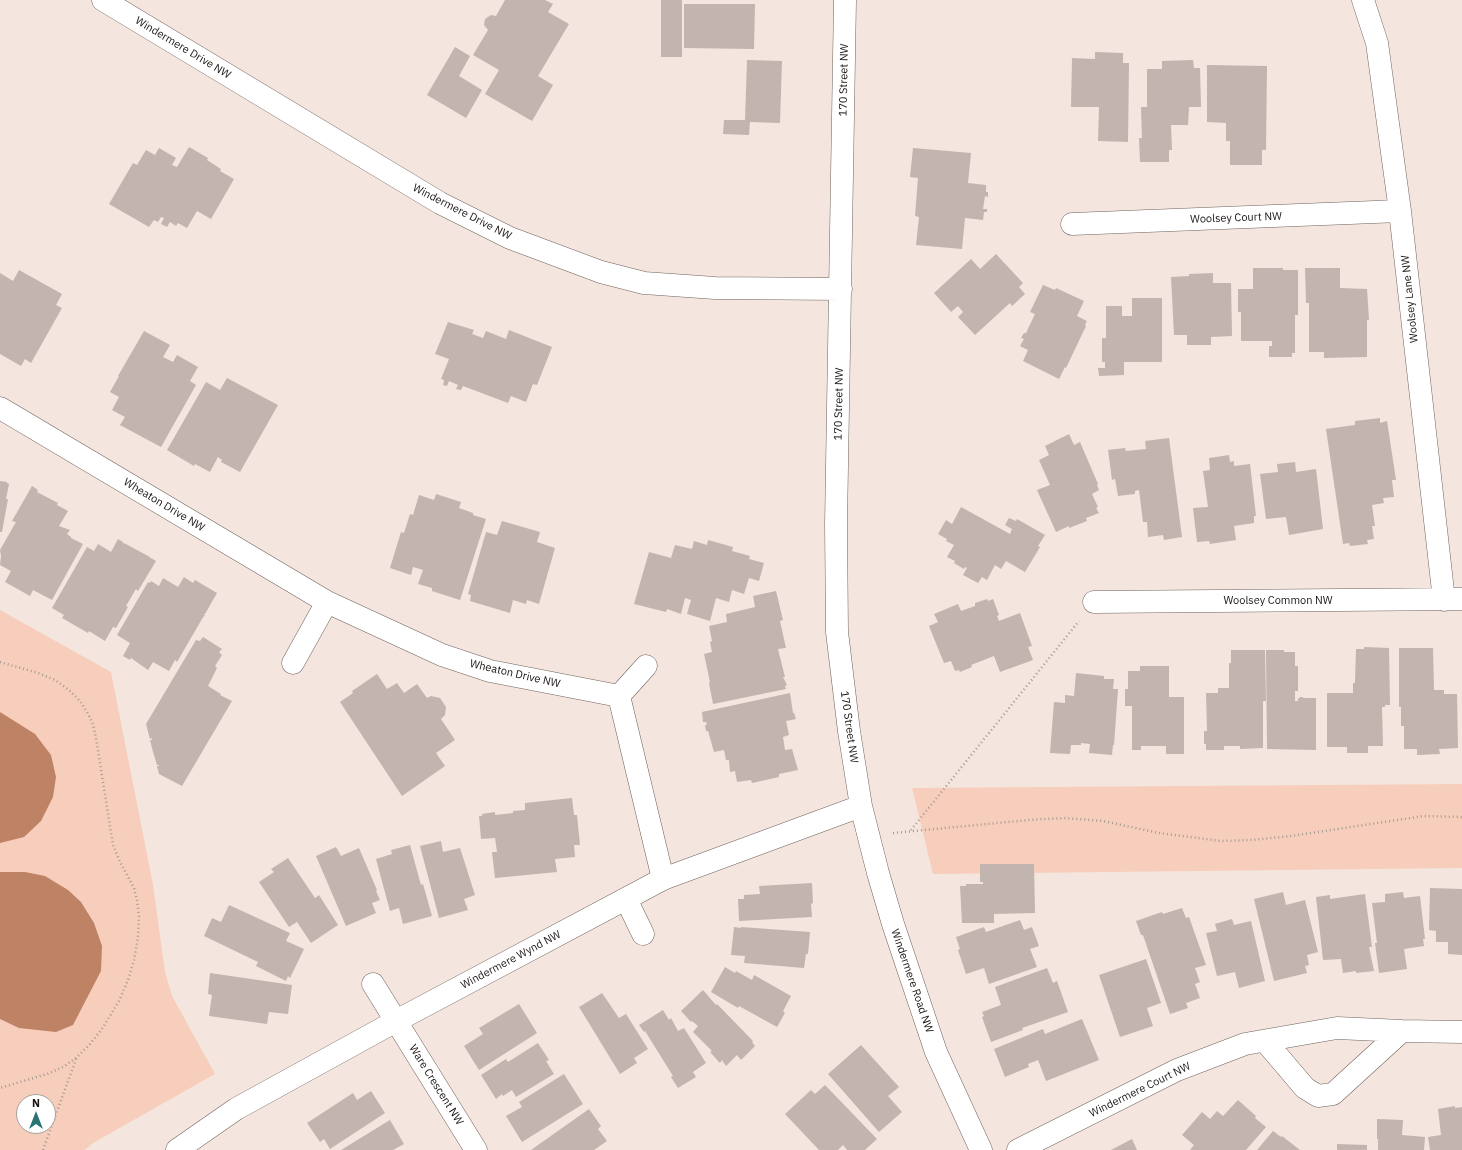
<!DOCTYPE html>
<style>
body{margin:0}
#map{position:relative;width:1462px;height:1150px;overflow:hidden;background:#f4e5de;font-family:"IBM Plex Sans",sans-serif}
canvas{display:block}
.north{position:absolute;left:16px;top:1094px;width:40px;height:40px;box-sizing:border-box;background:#fff;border:1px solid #a3a1a1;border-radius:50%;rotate:0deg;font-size:11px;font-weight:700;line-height:16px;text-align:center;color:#1a1513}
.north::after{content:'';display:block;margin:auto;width:14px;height:18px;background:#297475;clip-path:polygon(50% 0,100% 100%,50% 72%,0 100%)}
</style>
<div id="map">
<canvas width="1462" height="1150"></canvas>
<div class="north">N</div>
</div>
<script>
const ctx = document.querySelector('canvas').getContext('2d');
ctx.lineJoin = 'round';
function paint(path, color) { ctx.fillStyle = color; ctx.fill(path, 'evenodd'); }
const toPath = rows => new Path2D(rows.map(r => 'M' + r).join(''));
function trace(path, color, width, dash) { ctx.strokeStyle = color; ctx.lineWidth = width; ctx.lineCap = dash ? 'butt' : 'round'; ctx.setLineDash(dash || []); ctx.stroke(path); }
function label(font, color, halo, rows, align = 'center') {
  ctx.font = font + ' "IBM Plex Sans",sans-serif'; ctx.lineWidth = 3.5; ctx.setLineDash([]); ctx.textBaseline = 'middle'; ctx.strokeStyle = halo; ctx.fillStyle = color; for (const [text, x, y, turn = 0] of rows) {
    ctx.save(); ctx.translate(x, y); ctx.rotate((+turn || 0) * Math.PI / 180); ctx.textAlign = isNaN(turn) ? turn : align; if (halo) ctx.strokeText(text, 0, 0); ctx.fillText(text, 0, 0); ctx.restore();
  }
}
const green = toPath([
 [0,610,111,672,153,885,165,972,172,996,215,1074,93,1143,85,1150,0,1150],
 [24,1102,48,1102,48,1126,24,1126],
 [1462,784,1462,868,933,874,912,788]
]);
const water = toPath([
 [0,712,35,734,51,755,56,777,53,797,41,821,24,837,0,843],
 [0,872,25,872,45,876,68,890,81,902,94,923,102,946,101,971,73,1025,56,1032,19,1028,0,1019]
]);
const building = toPath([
 [505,0,545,0,553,4,548,12,569,24,538,76,553,85,532,121,485,94,499,70,473,55,488,30,484,25,485,19,491,15,496,16],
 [661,0,682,0,682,57,661,57],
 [684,4,755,4,754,49,684,48],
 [455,47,470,56,459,76,482,90,466,118,427,95],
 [1095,52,1123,53,1123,63,1129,63,1128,142,1098,141,1099,107,1071,107,1072,58,1095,59],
 [747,60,782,61,780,123,750,122,749,135,723,134,724,120,745,120],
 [1193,60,1194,68,1200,68,1201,107,1189,107,1188,125,1171,125,1172,150,1169,150,1169,162,1140,162,1139,138,1142,138,1141,107,1147,107,1147,69,1162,69,1162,61],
 [1207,65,1267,66,1266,150,1262,150,1262,165,1230,165,1230,141,1226,141,1226,123,1207,122],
 [189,147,208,158,207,160,221,169,220,171,234,179,211,219,197,211,187,228,178,223,176,226,170,222,167,227,161,224,164,218,161,217,158,222,154,220,149,227,109,204,133,163,137,165,146,150,155,155,159,148,176,158,172,165,177,167],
 [913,148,971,153,968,183,986,185,986,192,988,192,988,197,985,196,983,209,987,209,987,212,984,212,983,220,965,218,962,249,916,245,919,217,915,216,918,178,910,177],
 [996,254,1023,283,1019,287,1025,294,1012,306,1010,303,975,335,958,317,963,312,958,306,951,312,934,293,971,259,980,269],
 [1253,268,1283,268,1283,270,1298,270,1298,315,1295,315,1295,353,1292,353,1292,357,1269,357,1269,346,1272,346,1272,341,1241,341,1241,312,1238,312,1238,289,1253,289],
 [1305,268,1340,268,1340,288,1367,289,1369,320,1367,320,1367,357,1324,358,1324,352,1309,352,1309,303,1306,303],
 [19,270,62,294,56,305,62,308,31,363,25,359,21,366,0,354,0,273,13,281],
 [1213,273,1213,283,1231,283,1232,336,1211,337,1211,345,1187,345,1187,335,1174,335,1171,277,1189,276,1189,274],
 [1043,285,1055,290,1056,288,1084,301,1077,316,1087,321,1085,325,1086,326,1066,368,1065,367,1059,379,1023,361,1028,350,1020,346,1024,339,1021,338,1024,333,1026,333,1035,314,1030,312],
 [1132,298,1162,298,1162,362,1124,362,1124,375,1099,376,1098,368,1105,368,1105,362,1102,362,1102,338,1106,338,1106,306,1122,306,1122,316,1132,316],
 [448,322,474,330,472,334,483,338,486,331,506,339,509,330,552,347,537,385,533,384,526,402,511,396,508,403,463,386,461,390,456,389,458,385,449,381,447,386,443,385,444,380,441,379,449,359,435,354],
 [144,331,170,345,163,357,173,362,177,355,198,367,190,381,196,385,161,447,120,425,125,417,112,410,119,397,110,392,119,376,118,376],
 [227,378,278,405,240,472,221,462,222,460,218,457,210,472,195,464,194,466,167,450,206,382,220,390],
 [1380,418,1380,423,1387,421,1396,480,1392,480,1394,497,1383,498,1384,503,1372,505,1375,526,1372,526,1374,539,1367,540,1368,544,1350,546,1349,543,1343,544,1326,429,1355,425,1355,421],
 [1069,434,1074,445,1080,442,1098,484,1097,485,1099,490,1092,494,1098,507,1096,508,1099,513,1086,518,1087,521,1069,528,1069,526,1056,532,1037,490,1050,485,1039,460,1049,455,1045,446],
 [1169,438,1182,537,1164,540,1163,535,1148,537,1147,522,1143,522,1139,490,1135,491,1135,494,1118,496,1115,479,1112,480,1108,450,1125,448,1126,451,1146,449,1145,441],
 [1229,455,1230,462,1234,461,1234,466,1250,464,1256,516,1254,516,1254,523,1234,526,1236,540,1210,544,1209,541,1197,542,1193,508,1208,507,1203,471,1210,470,1209,458],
 [1295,462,1296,472,1316,469,1323,529,1289,535,1286,517,1266,519,1260,474,1278,472,1277,464],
 [0,481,7,482,7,483,9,484,6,499,8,499,2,532,0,532],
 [32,486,38,490,37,492,58,503,57,505,68,511,59,526,70,530,67,534,71,537,71,538,83,544,52,600,33,590,30,596,5,582,11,571,0,565,1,556,0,550,16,522,12,521],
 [436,494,461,502,459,508,473,513,473,515,486,519,460,600,432,591,432,588,418,584,423,570,413,567,411,575,390,568,401,532,404,533,410,514,413,515,419,495,434,500],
 [961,507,1010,534,1012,529,1005,525,1009,518,1016,521,1017,519,1045,535,1038,546,1040,547,1025,572,1006,561,1001,569,995,565,987,580,982,577,978,583,963,575,967,568,965,567,964,569,954,563,955,561,947,557,954,545,946,541,947,539,938,534,946,520,952,524],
 [502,521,540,532,537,542,555,548,539,604,527,600,526,604,513,600,510,613,470,601,471,595,468,594,486,532,497,535],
 [118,539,123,542,123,544,124,543,150,557,150,559,151,558,156,561,138,591,136,589,126,606,128,607,116,628,113,627,105,641,89,631,88,633,62,618,64,615,52,608,87,547,94,551,98,544,111,552],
 [708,540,733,547,732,551,750,556,749,559,764,563,759,581,749,578,744,594,732,590,729,602,716,598,710,621,687,614,691,600,685,598,681,614,667,609,666,612,634,604,649,552,671,558,675,545,692,549,694,541,707,545],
 [184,577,193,583,195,580,217,593,205,614,203,614,205,615,202,619,177,662,175,660,169,671,153,662,148,670,131,658,130,660,123,656,130,643,117,635,148,582,150,583,151,581,159,586,163,578,178,587],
 [776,591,783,620,780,621,786,648,778,649,785,677,783,677,787,685,785,686,786,689,713,704,709,683,710,682,704,654,712,652,710,642,712,641,709,626,727,622,726,614,755,607,753,596],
 [987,599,988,601,993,599,999,615,997,616,999,621,1020,613,1032,646,1028,647,1033,660,1000,672,994,656,971,665,972,667,960,672,959,670,955,671,951,661,944,663,929,626,938,622,934,614,958,604,961,611,975,606,975,603],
 [203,637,222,649,219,652,222,655,215,666,217,668,208,686,221,694,220,695,232,701,182,786,159,774,157,766,159,766,159,765,157,765,153,752,150,740,152,740,152,738,150,739,146,724,196,640,200,641],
 [1364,647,1389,648,1390,705,1385,705,1385,707,1382,707,1383,746,1368,746,1368,753,1347,753,1347,747,1327,747,1327,693,1353,693,1353,683,1355,683,1356,649,1364,649],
 [1399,648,1433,648,1434,690,1444,690,1444,694,1457,694,1458,748,1439,749,1440,754,1417,755,1417,749,1404,749,1404,726,1401,726,1401,707,1399,707],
 [1231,650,1265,650,1266,701,1263,701,1263,748,1240,749,1240,746,1224,746,1224,750,1206,750,1206,744,1204,744,1204,731,1207,731,1206,693,1218,693,1218,688,1229,688,1229,663,1231,663],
 [1266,650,1284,650,1284,652,1295,652,1295,666,1298,666,1298,691,1295,691,1295,701,1298,701,1298,698,1300,698,1300,697,1303,697,1303,698,1316,698,1316,750,1267,749],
 [1140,666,1169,666,1169,697,1184,697,1184,754,1166,754,1166,746,1141,746,1141,750,1132,750,1132,706,1125,706,1125,689,1128,689,1128,671,1140,671],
 [1076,673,1104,676,1104,679,1114,679,1113,689,1118,689,1114,745,1113,745,1112,755,1089,753,1090,744,1081,743,1081,745,1071,745,1070,754,1050,753,1054,702,1065,703,1065,695,1074,696],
 [377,674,387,689,397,683,404,693,417,684,427,698,431,696,440,698,446,707,445,715,441,719,455,740,436,753,445,766,402,796,340,702,353,693,352,691],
 [790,693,793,713,794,713,796,719,786,721,789,735,783,737,785,750,792,749,798,770,779,774,779,777,752,783,751,780,737,782,735,771,730,772,729,760,726,760,724,750,714,752,708,731,706,731,705,725,707,725,706,722,703,722,702,712],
 [572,798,574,815,577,815,580,845,574,845,575,857,555,859,557,872,495,878,492,852,497,852,495,838,481,839,479,816,482,816,482,814,495,812,495,815,513,813,513,811,525,810,525,803],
 [441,841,443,852,460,848,475,895,464,899,468,910,439,918,420,846],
 [410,845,421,885,423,884,432,916,403,924,399,908,390,911,376,859,392,854,391,850],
 [336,847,341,856,359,848,377,890,376,891,380,900,372,903,376,913,346,926,316,856],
 [288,858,315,898,319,895,338,925,311,943,297,922,289,927,259,882,274,872,271,869],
 [980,864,1034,864,1035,913,994,914,994,923,962,923,960,886,966,886,966,884,983,884,983,882,980,882],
 [812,883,813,903,811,904,812,917,739,921,738,899,744,899,744,895,760,894,759,886],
 [1430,888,1462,889,1462,955,1448,954,1448,942,1436,942,1436,931,1429,930],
 [1283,892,1286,905,1305,900,1318,952,1307,955,1309,965,1305,966,1307,973,1274,981,1254,899],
 [1403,892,1404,898,1420,896,1425,939,1423,939,1424,946,1404,949,1407,969,1379,973,1375,943,1377,943,1372,903,1385,902,1385,894],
 [1365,894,1372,947,1369,947,1374,971,1356,973,1356,971,1343,973,1341,959,1323,960,1316,897,1330,895,1330,899],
 [229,905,290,933,286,941,304,949,290,978,288,976,286,981,256,966,258,962,204,936,212,918,221,922],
 [1182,908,1186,918,1189,917,1206,965,1195,968,1200,982,1195,984,1200,998,1186,1003,1188,1008,1170,1014,1143,935,1141,935,1136,921,1162,912,1163,914],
 [1232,919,1234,925,1251,921,1265,981,1239,988,1235,972,1217,976,1206,933,1217,931,1215,924],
 [1020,920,1024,930,1032,927,1039,946,1030,949,1037,967,989,984,984,968,966,974,958,950,960,949,956,937,984,927,986,932],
 [734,927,741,928,741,927,810,932,808,954,806,954,804,968,744,963,745,956,731,955],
 [1146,959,1161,1003,1147,1008,1153,1026,1120,1037,1099,975],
 [725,967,735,973,736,971,752,980,754,975,791,996,783,1011,785,1013,777,1027,739,1006,738,1008,711,992],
 [1047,968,1053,983,1057,981,1068,1012,1022,1028,1023,1030,991,1042,982,1017,984,1016,982,1012,1001,1005,995,987],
 [210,973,292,985,288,1014,269,1012,267,1024,209,1016,212,995,208,994],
 [703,990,716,1005,717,1004,753,1041,752,1042,755,1046,741,1060,737,1055,726,1066,722,1060,720,1063,710,1052,712,1051,693,1032,698,1026,692,1021,691,1022,681,1011],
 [602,993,619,1018,626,1014,648,1049,634,1058,637,1063,620,1074,579,1007],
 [519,1004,537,1033,479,1070,464,1046,483,1034,479,1028],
 [663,1010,669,1020,671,1018,678,1031,684,1028,706,1063,693,1072,696,1077,678,1088,671,1077,673,1076,645,1031,644,1032,639,1025],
 [1082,1019,1099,1060,1046,1081,1038,1060,1028,1064,1029,1067,1005,1077,994,1049,1043,1029,1045,1034],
 [538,1043,549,1060,546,1061,554,1074,516,1097,512,1090,503,1096,502,1094,496,1099,481,1075,506,1059,508,1062],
 [861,1045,899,1087,888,1096,902,1112,879,1132,828,1074],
 [564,1074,583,1104,522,1142,506,1116,522,1107,519,1102],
 [825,1085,877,1139,865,1150,847,1150,843,1145,838,1150,819,1150,785,1114,811,1090,815,1094],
 [371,1091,385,1113,330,1149,324,1139,320,1142,307,1123,353,1093,357,1100],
 [1238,1100,1256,1116,1255,1118,1266,1127,1246,1150,1190,1150,1194,1145,1182,1135,1202,1112,1210,1119,1217,1111,1223,1116],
 [1455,1106,1455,1108,1462,1107,1462,1150,1430,1150,1428,1137,1441,1135,1438,1109],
 [589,1109,601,1126,598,1129,607,1141,594,1150,531,1150],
 [1377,1119,1403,1120,1402,1135,1425,1137,1424,1150,1378,1150,1378,1139,1377,1139],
 [390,1120,404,1144,393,1150,341,1150],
 [1273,1131,1281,1137,1282,1136,1300,1150,1257,1150],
 [1132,1139,1137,1150,1111,1150],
 [1337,1144,1367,1145,1367,1150,1337,1150]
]);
const path = toPath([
 [0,662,38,673,55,680,69,690,80,701,87,712,93,724,96,738,113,845,120,862,134,888,137,900,139,916,138,937,134,960,128,980,119,1001,102,1029,90,1044,76,1058,63,1067,47,1074,0,1088],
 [911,830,1079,621],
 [893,833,1029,820,1064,818,1103,821,1159,833,1221,841,1251,840,1291,836,1424,816,1462,817],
 [43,1150,76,1059]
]);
const minor = toPath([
 [1363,0,1377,43,1400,211,1444,600],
 [1072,224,1400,211],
 [0,408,327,602,442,655,490,671,619,696,663,879],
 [1094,602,1462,599],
 [293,663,327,602],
 [619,696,646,666],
 [626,899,643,934],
 [373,984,476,1150],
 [1265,1041,1305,1088,1318,1096,1333,1094,1402,1031],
 [1018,1150,1177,1070,1245,1044,1337,1028,1402,1031,1462,1032]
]);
const tertiary = toPath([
 [103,0,440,203,510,238,601,272,644,283,715,288,841,289],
 [845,0,836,524,837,632,849,731,861,806,878,873,893,924,936,1052,981,1150],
 [177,1150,236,1109,396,1021,663,879,861,806]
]);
const streetNames = [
 ["Windermere Drive NW",183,48,31],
 ["170 Street NW",844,80,-89],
 ["Windermere Drive NW",462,212,27],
 ["Woolsey Court NW",1236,218,-2],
 ["Woolsey Lane NW",1410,299,-96],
 ["170 Street NW",839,404,-89],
 ["Wheaton Drive NW",164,505,31],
 ["Woolsey Common NW",1278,601],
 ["Wheaton Drive NW",515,674,13],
 ["170 Street NW",849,727,82],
 ["Windermere Wynd NW",511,960,-28],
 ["Windermere Road NW",912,981,71],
 ["Ware Crescent NW",436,1085,58],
 ["Windermere Court NW",1140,1090,-26]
];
paint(green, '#f7cebb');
paint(water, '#be8265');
paint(building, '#c2b4ae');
trace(minor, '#6f635d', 23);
trace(tertiary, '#6f635d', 23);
trace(path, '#a59a94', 2.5, [1, 3]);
trace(minor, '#fff', 22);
trace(tertiary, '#fff', 22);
label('11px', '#1a1513', '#fff', streetNames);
</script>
